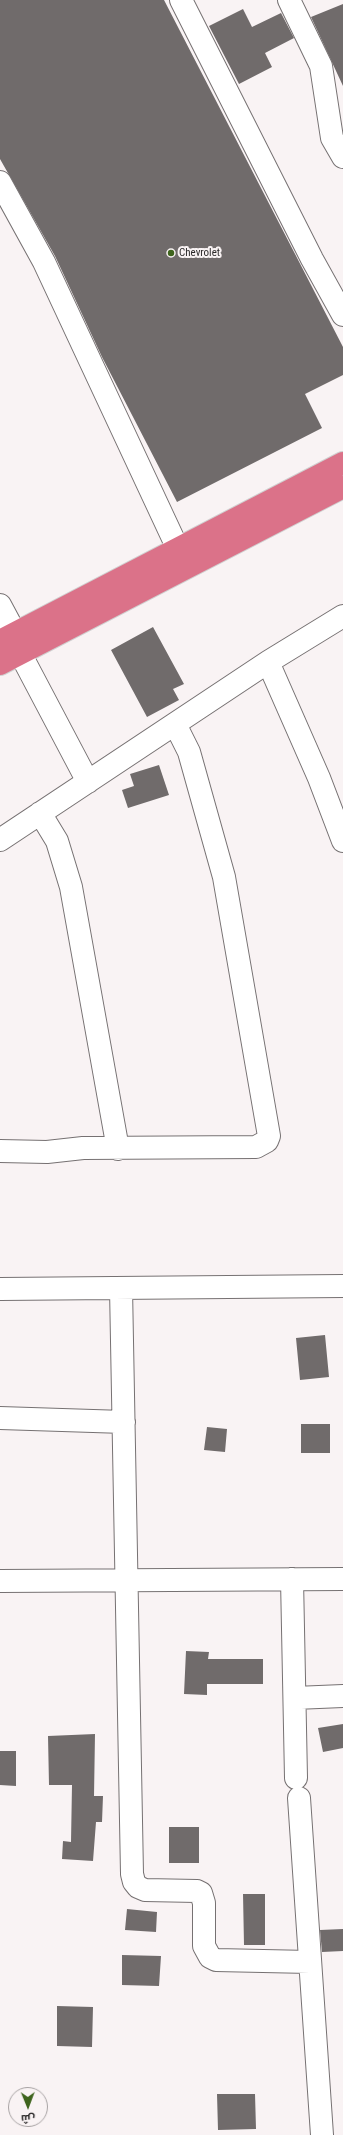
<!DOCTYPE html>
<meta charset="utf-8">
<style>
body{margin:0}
#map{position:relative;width:343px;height:2135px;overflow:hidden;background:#f9f3f4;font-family:"Roboto Condensed",Cairo,sans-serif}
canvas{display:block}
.north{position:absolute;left:8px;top:2087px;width:40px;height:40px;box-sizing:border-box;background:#f9f3f4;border:1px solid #a7a2a3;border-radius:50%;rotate:179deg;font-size:11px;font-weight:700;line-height:16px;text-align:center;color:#2b2929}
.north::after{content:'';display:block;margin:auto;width:14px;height:18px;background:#3e641d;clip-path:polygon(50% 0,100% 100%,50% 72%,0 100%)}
</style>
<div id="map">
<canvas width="343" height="2135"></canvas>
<div class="north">ش</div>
</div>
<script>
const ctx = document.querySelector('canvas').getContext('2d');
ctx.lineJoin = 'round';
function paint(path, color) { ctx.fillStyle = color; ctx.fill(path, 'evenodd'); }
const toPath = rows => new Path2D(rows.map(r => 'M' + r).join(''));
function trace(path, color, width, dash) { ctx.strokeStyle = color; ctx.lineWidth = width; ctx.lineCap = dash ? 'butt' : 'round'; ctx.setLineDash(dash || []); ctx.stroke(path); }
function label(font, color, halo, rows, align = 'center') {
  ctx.font = font + ' "Roboto Condensed",sans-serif'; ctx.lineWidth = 4; ctx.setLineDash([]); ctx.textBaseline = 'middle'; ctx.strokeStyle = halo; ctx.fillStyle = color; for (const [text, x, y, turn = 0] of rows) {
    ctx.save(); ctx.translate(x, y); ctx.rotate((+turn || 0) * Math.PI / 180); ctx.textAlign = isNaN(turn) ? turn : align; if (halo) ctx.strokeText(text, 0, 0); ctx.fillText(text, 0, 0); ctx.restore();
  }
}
const building = toPath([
 [0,0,164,0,343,347,343,375,305,394,322,428,177,502,102,357,55,256,0,159],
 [343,4,343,86,311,17],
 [243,9,252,27,281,13,294,38,265,53,272,67,239,84,209,26],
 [153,627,184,684,173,689,179,700,147,717,111,650],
 [159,765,169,795,128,808,122,790,134,786,130,774],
 [325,1335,329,1377,300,1380,296,1338],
 [301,1424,330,1424,330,1453,301,1453],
 [207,1427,227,1429,225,1452,204,1450],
 [186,1651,209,1652,208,1659,263,1659,263,1684,207,1684,207,1695,184,1694],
 [343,1724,343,1748,323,1752,318,1728],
 [95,1734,94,1796,103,1796,102,1822,96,1822,93,1861,62,1859,63,1841,71,1842,72,1785,49,1785,48,1736],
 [0,1751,16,1751,16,1786,0,1785],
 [169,1827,199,1827,199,1863,169,1863],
 [243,1894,265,1894,265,1945,244,1945],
 [127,1909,157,1912,156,1932,125,1930],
 [343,1929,343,1951,322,1952,320,1930],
 [122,1955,161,1956,159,1986,122,1985],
 [57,2006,93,2007,92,2047,57,2046],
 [217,2094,255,2094,256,2129,218,2130]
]);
const minor = toPath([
 [181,0,312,259,343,315],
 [289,0,321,66,332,138,343,157],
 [0,182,44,262,178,549],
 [0,605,15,633],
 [20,653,88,782],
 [268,662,319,778,343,841],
 [40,813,57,841,71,887,118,1149],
 [0,840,268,662,343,616],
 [0,1151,47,1152,83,1148,256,1147,267,1141,269,1136,224,877,189,752,175,724],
 [121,1288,132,1874,134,1882,138,1887,145,1890,197,1891,201,1893,204,1903,204,1946,210,1957,216,1960,310,1962],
 [0,1289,343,1286],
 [0,1418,124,1422],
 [292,1579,296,1778],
 [0,1581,343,1579],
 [295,1698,343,1696],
 [299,1798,322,2135]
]);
const highway = toPath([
 [0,641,343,463],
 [0,664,343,487]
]);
const markers = [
 [171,253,4,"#3e641d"]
];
const poiNames = [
 ["Chevrolet",179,253]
];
paint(building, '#706b6b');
trace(minor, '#767172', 24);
trace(highway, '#d0d0d0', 24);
trace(minor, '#fff', 22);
trace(highway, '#db7289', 22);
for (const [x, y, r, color] of markers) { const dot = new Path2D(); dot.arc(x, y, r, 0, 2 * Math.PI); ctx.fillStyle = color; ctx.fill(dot); trace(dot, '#f9f3f4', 1.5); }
label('11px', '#2b2929', '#f9f3f4', poiNames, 'left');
</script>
